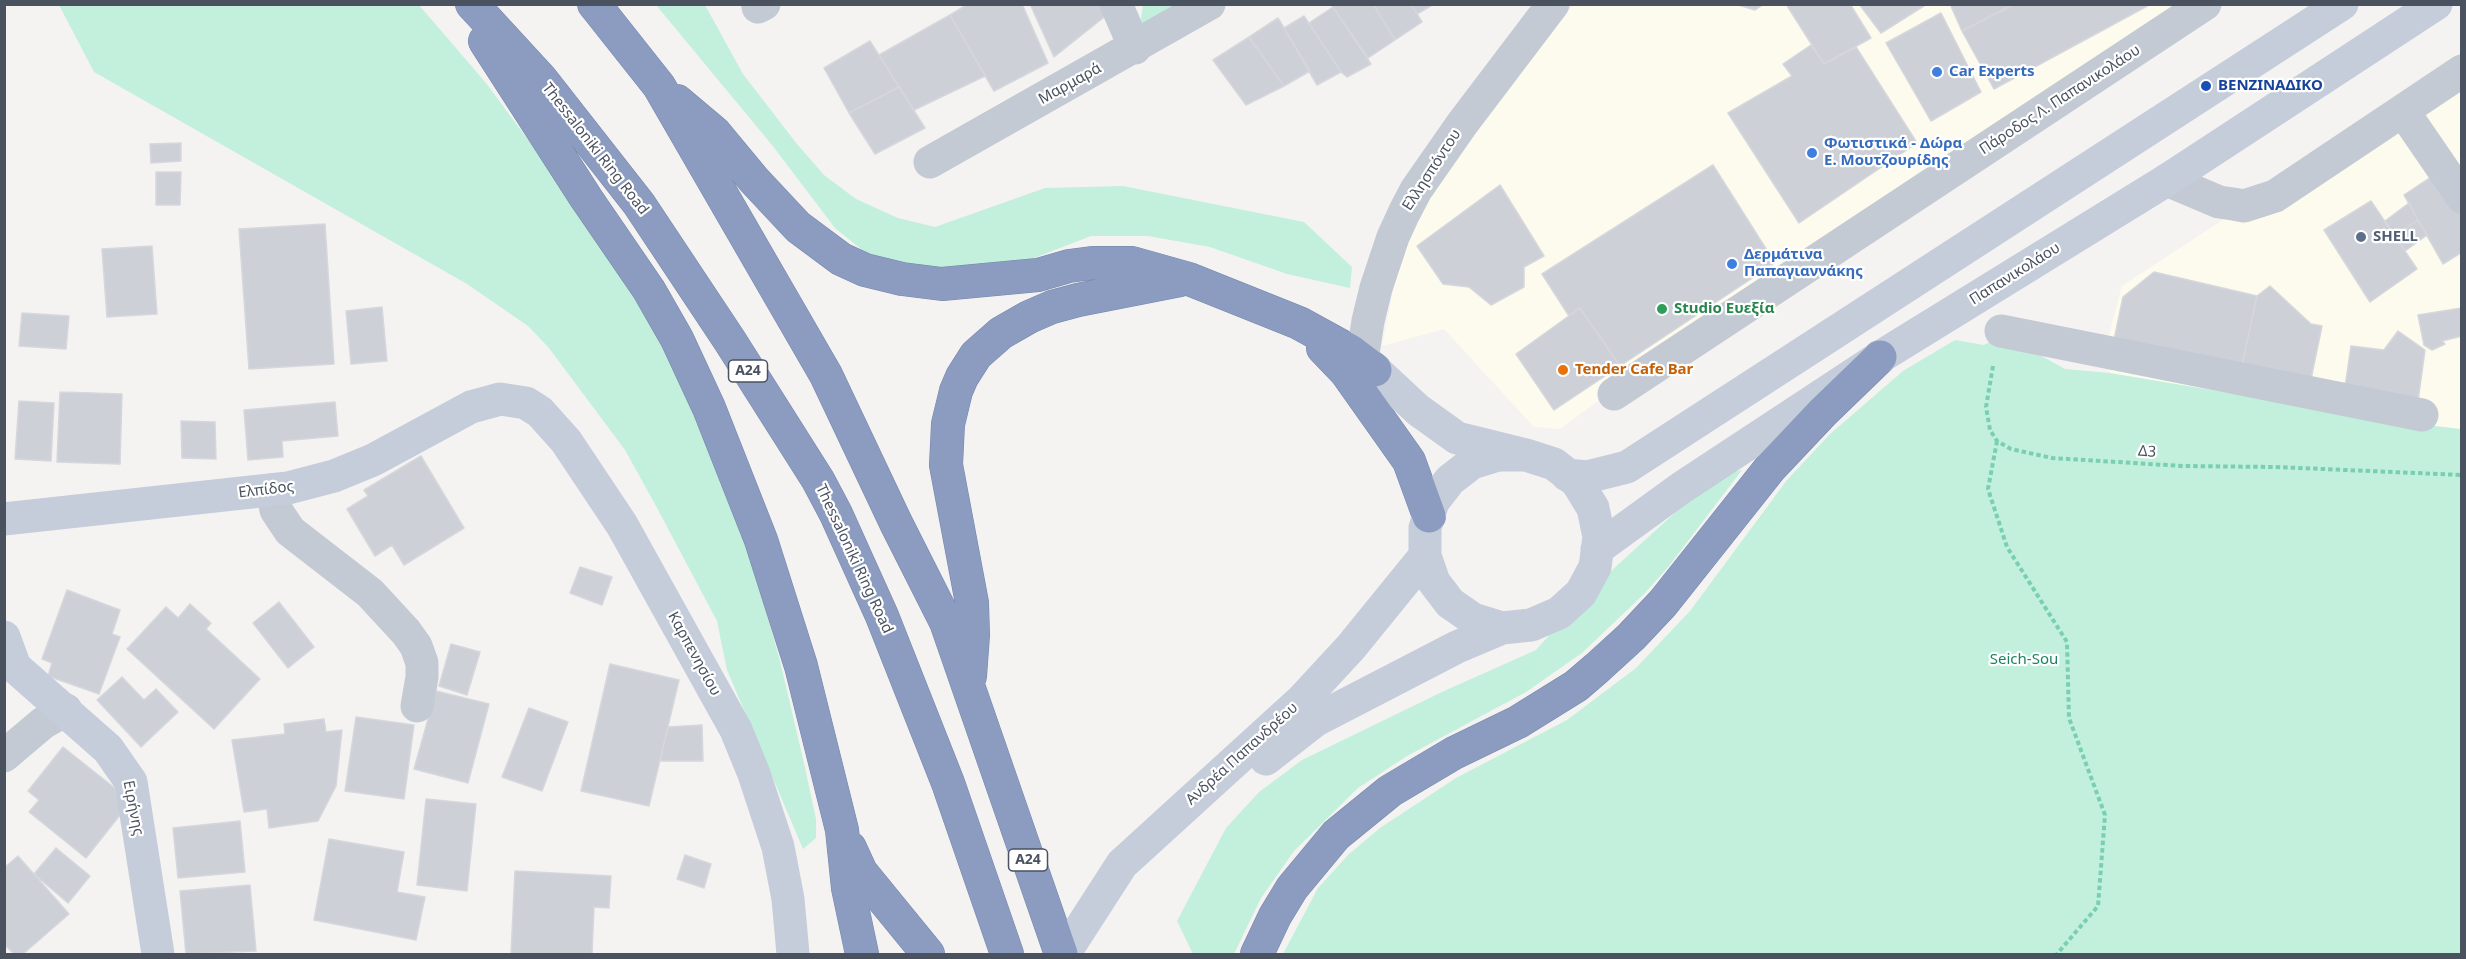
<!DOCTYPE html>
<meta charset="utf-8">
<style>
body{margin:0}
#map{position:relative;width:2466px;height:959px;overflow:hidden;background:#f4f3f2;font-family:"Noto Sans",sans-serif}
canvas{display:block}
.frame{position:absolute;inset:0;border:6px solid #4a5260;pointer-events:none}
</style>
<div id="map">
<canvas width="2466" height="959"></canvas>
<div class="frame"></div>
</div>
<script>
const ctx = document.querySelector('canvas').getContext('2d');
ctx.lineJoin = 'round';
function paint(path, color) { ctx.fillStyle = color; ctx.fill(path, 'evenodd'); }
const toPath = rows => new Path2D(rows.map(r => 'M' + r).join(''));
function trace(path, color, width, dash) { ctx.strokeStyle = color; ctx.lineWidth = width; ctx.lineCap = dash ? 'butt' : 'round'; ctx.setLineDash(dash || []); ctx.stroke(path); }
function label(font, color, halo, rows, align = 'center') {
  ctx.font = font + ' "Noto Sans",sans-serif'; ctx.lineWidth = 4.5; ctx.setLineDash([]); ctx.textBaseline = 'middle'; ctx.strokeStyle = halo; ctx.fillStyle = color; for (const [text, x, y, turn = 0] of rows) {
    ctx.save(); ctx.translate(x, y); ctx.rotate((+turn || 0) * Math.PI / 180); ctx.textAlign = isNaN(turn) ? turn : align; if (halo) ctx.strokeText(text, 0, 0); ctx.fillText(text, 0, 0); ctx.restore();
  }
}
const commercial = toPath([
 [1573,5,2200,5,1610,392,1560,429,1534,427,1444,329,1382,346,1406,225],
 [2461,64,2461,429,2408,423,2110,373,2106,346,2122,286]
]);
const green = toPath([
 [59,5,419,5,486,83,574,202,665,348,726,480,757,578,780,661,804,763,816,819,816,838,803,849,727,670,717,621,656,506,625,450,549,348,528,326,467,284,94,72],
 [656,5,705,5,743,74,797,144,824,175,856,199,898,218,935,227,1045,188,1123,186,1304,222,1352,267,1350,288,1287,274,1210,247,1148,236,1091,236,1029,260,931,270,867,254,835,228,772,145],
 [1143,5,1196,5,1139,31],
 [1997,338,2036,353,2065,369,2110,373,2408,423,2461,429,2461,954,1283,954,1318,888,1349,854,1380,828,1456,778,1567,720,1636,668,1690,611,1787,480,1830,434,1903,371,1955,340,1984,345],
 [1742,470,1669,566,1645,593,1582,653,1526,692,1407,756,1358,788,1294,851,1261,898,1234,954,1193,954,1177,921,1226,828,1259,792,1302,760,1444,691,1536,650,1588,592,1701,489,1733,472]
]);
const building = toPath([
 [968,4,1022,4,1048,63,994,91,950,15,968,4],
 [1030,4,1104,4,1108,14,1054,57,1030,4],
 [1331,4,1373,4,1395,40,1368,58,1331,4],
 [1373,4,1411,4,1422,22,1395,40,1373,4],
 [1411,4,1434,4,1417,14,1411,4],
 [1735,4,1764,4,1755,10,1735,4],
 [1786,4,1850,4,1871,38,1824,64,1786,4],
 [1859,4,1927,4,1881,33,1859,4],
 [1950,4,2014,4,1962,31,1950,4],
 [2015,4,2151,4,1994,89,1962,31,2015,4],
 [1333,7,1371,64,1347,77,1341,72,1309,23,1333,7],
 [1941,13,1981,92,1931,121,1886,43,1941,13],
 [950,15,985,76,914,110,879,55,950,15],
 [1304,16,1341,72,1317,85,1284,28,1304,16],
 [1278,18,1310,71,1284,86,1249,37,1278,18],
 [1249,37,1284,86,1246,105,1213,60,1249,37],
 [870,41,899,87,849,113,824,68,870,41],
 [1811,45,1824,64,1856,47,1917,143,1799,223,1728,113,1792,76,1783,64,1811,45],
 [899,87,925,128,875,154,849,113,899,87],
 [181,143,181,161,151,163,150,144,181,143],
 [1713,165,1775,263,1620,366,1580,308,1569,316,1542,274,1713,165],
 [156,172,181,172,180,205,156,205,156,172],
 [2434,175,2462,216,2462,252,2443,264,2404,195,2434,175],
 [1500,185,1544,256,1524,267,1524,287,1491,305,1469,287,1443,284,1417,246,1500,185],
 [2371,201,2417,269,2370,302,2324,230,2371,201],
 [2409,203,2418,220,2395,236,2385,221,2409,203],
 [2418,220,2427,235,2405,251,2395,236,2418,220],
 [325,224,334,364,249,369,239,229,325,224],
 [152,246,157,314,107,317,102,249,152,246],
 [2154,272,2257,296,2242,365,2114,340,2123,297,2154,272],
 [2270,286,2311,324,2322,326,2311,379,2242,365,2257,296,2270,286],
 [382,307,387,361,351,364,346,311,382,307],
 [1580,308,1620,366,1554,410,1516,354,1580,308],
 [2462,308,2462,336,2442,341,2445,344,2432,350,2424,345,2418,315,2462,308],
 [22,313,69,316,66,349,19,346,22,313],
 [2398,331,2425,350,2418,401,2345,387,2351,346,2384,350,2398,331],
 [60,392,122,394,120,464,57,462,60,392],
 [19,401,54,403,51,461,15,459,19,401],
 [335,402,338,436,282,441,283,457,248,460,244,410,335,402],
 [181,421,215,422,216,459,182,458,181,421],
 [421,456,464,528,404,565,392,545,375,556,347,509,368,496,364,490,421,456],
 [580,567,612,577,602,605,570,593,580,567],
 [67,590,120,610,112,634,120,637,99,694,48,676,52,663,42,659,67,590],
 [279,602,314,647,288,668,253,623,279,602],
 [190,604,211,623,206,629,260,679,214,729,127,649,166,607,178,618,190,604],
 [451,644,480,652,467,695,439,686,451,644],
 [610,664,679,680,649,806,581,791,610,664],
 [122,677,144,700,156,689,178,712,141,747,97,700,122,677],
 [436,691,489,704,468,783,414,769,436,691],
 [529,708,568,722,542,791,502,777,529,708],
 [356,717,414,725,404,799,345,791,356,717],
 [324,719,326,732,342,730,336,786,318,821,269,828,267,809,244,812,232,740,285,734,284,724,324,719],
 [702,725,703,761,660,761,668,727,702,725],
 [63,747,131,801,86,858,29,812,39,800,28,791,63,747],
 [426,799,476,804,467,891,417,885,426,799],
 [240,821,245,872,178,878,173,828,240,821],
 [329,839,404,852,397,892,425,897,416,940,314,920,329,839],
 [56,848,90,876,68,903,34,874,56,848],
 [685,855,711,864,704,888,677,879,685,855],
 [18,856,69,914,23,954,14,954,4,944,4,868,18,856],
 [515,871,611,876,609,908,594,907,592,954,511,954,515,871],
 [250,885,256,951,186,954,180,891,250,885]
]);
const path = toPath([
 [1993,366,1986,407,1990,430,1997,441,2011,449,2052,458,2182,466,2276,467,2462,475],
 [1997,441,1988,489,2007,547,2067,642,2069,718,2105,815,2098,906,2057,954]
]);
const street = toPath([
 [1116,4,1135,48],
 [758,7,764,4],
 [2403,111,2462,197],
 [930,162,1209,4],
 [2167,180,2219,202,2233,204,2244,206,2275,196,2462,71],
 [2001,331,2422,415],
 [1362,360,1368,321,1376,288,1393,237,1404,213,1416,190,1462,124,1553,4],
 [1614,394,2205,4],
 [272,490,276,510,290,531,370,593,406,632,416,646,422,663,422,677,417,706],
 [4,756,43,723,66,710]
]);
const secondary = toPath([
 [1375,370,1418,410,1457,438,1526,455,1554,464,1577,482,1593,508,1599,537,1595,567,1581,593,1559,613,1531,625,1502,628,1473,619,1450,603,1434,582,1425,556,1425,528,1433,502,1450,480,1472,463,1498,455,1526,455],
 [1567,475,1587,477,1627,467,2342,4],
 [4,519,288,488,334,476,373,460,471,407,500,399,526,403,540,412,566,441,622,525,736,730,754,774,778,847,788,899,793,954],
 [1597,549,1681,488,1880,357,2167,180,2436,4],
 [4,637,15,667,108,749,131,782,158,954],
 [1266,759,1316,720,1457,647,1502,628],
 [1064,954,1122,864,1302,700,1351,647,1425,556]
]);
const highway = toPath([
 [472,4,541,79,639,204,730,341,818,480,836,514,882,616,948,783,1007,954],
 [594,4,659,86,826,375,896,523,946,622,1061,954],
 [485,41,586,198,649,290,677,339,709,408,761,540,801,666,842,830,848,888,862,954],
 [677,101,715,133,754,180,798,227,841,259,865,270,902,279,942,284,1038,275,1069,266,1092,263,1132,263,1189,279,1299,323,1350,351,1375,370],
 [1323,348,1346,372,1409,461,1429,516],
 [970,676,973,635,972,603,946,465,948,424,956,391,962,377,976,355,1001,333,1029,317,1052,307,1078,300,1180,280],
 [850,848,861,872,928,954],
 [1257,954,1275,916,1292,888,1336,835,1390,791,1454,753,1518,722,1576,686,1597,668,1631,637,1663,603,1771,467,1823,412,1880,357]
]);
const markers = [
 [1937,72,6,"#3f7fe0"],
 [2206,86,6,"#1a4fb4"],
 [1812,153,6,"#3f7fe0"],
 [2361,237,6,"#5c6f8a"],
 [1732,264,6,"#3f7fe0"],
 [1662,309,6,"#2e9e5b"],
 [1563,370,6,"#e8710a"]
];
const shields = [
 [748,371,39],
 [1028,860,39]
];
const shieldNames = [
 ["Α24",748,371],
 ["Α24",1028,860]
];
const shopNames = [
 ["Car Experts",1949,72],
 ["Φωτιστικά - Δώρα",1824,144],
 ["Ε. Μουτζουρίδης",1824,161],
 ["Δερμάτινα",1744,255],
 ["Παπαγιαννάκης",1744,272]
];
const streetNames = [
 ["Μαρμαρά",1070,84,-29],
 ["Πάροδος Λ. Παπανικολάου",2060,100,-33],
 ["Thessaloniki Ring Road",595,149,52],
 ["Ελλησπόντου",1432,170,-57],
 ["Παπανικολάου",2015,274,-32],
 ["Δ3",2147,452,4],
 ["Ελπίδος",266,490,-7],
 ["Thessaloniki Ring Road",854,559,65],
 ["Καρπενησίου",694,654,61],
 ["Ανδρέα Παπανδρέου",1242,754,-42],
 ["Ειρήνης",133,808,79]
];
const transitNames = [
 ["ΒΕΝΖΙΝΑΔΙΚΟ",2218,86]
];
const serviceNames = [
 ["SHELL",2373,237]
];
const leisureNames = [
 ["Studio Ευεξία",1674,309]
];
const foodNames = [
 ["Tender Cafe Bar",1575,370]
];
const parkNames = [
 ["Seich-Sou",2024,660]
];
paint(commercial, '#fdfbee');
paint(green, '#c2f0dc');
paint(building, '#ced0d7');
trace(building, '#d6d7dd', 1.5);
trace(highway, '#7686ac', 34);
trace(path, '#7acfb3', 4, [4.5, 3]);
trace(street, '#c3cad3', 33);
trace(secondary, '#c5ccda', 33);
trace(highway, '#8b9cc0', 33);
for (const [x, y, r, color] of markers) { const dot = new Path2D(); dot.arc(x, y, r, 0, 2 * Math.PI); ctx.fillStyle = color; ctx.fill(dot); trace(dot, '#fff', 2); }
for (const [x, y, w] of shields) { const box = new Path2D(); box.roundRect(x - w / 2, y - 11, w, 22, 4.5); ctx.fillStyle = '#fff'; ctx.fill(box); trace(box, '#4a5260', 1.5); }
label('bold 14px', '#4a5260', null, shieldNames);
label('bold 15px', '#366cbe', '#fff', shopNames, 'left');
label('15px', '#4a5260', '#fff', streetNames);
label('bold 15px', '#164399', '#fff', transitNames, 'left');
label('bold 15px', '#4e5e75', '#fff', serviceNames, 'left');
label('bold 15px', '#27864d', '#fff', leisureNames, 'left');
label('bold 15px', '#c56008', '#fff', foodNames, 'left');
label('15px', '#188460', '#fff', parkNames);
</script>
